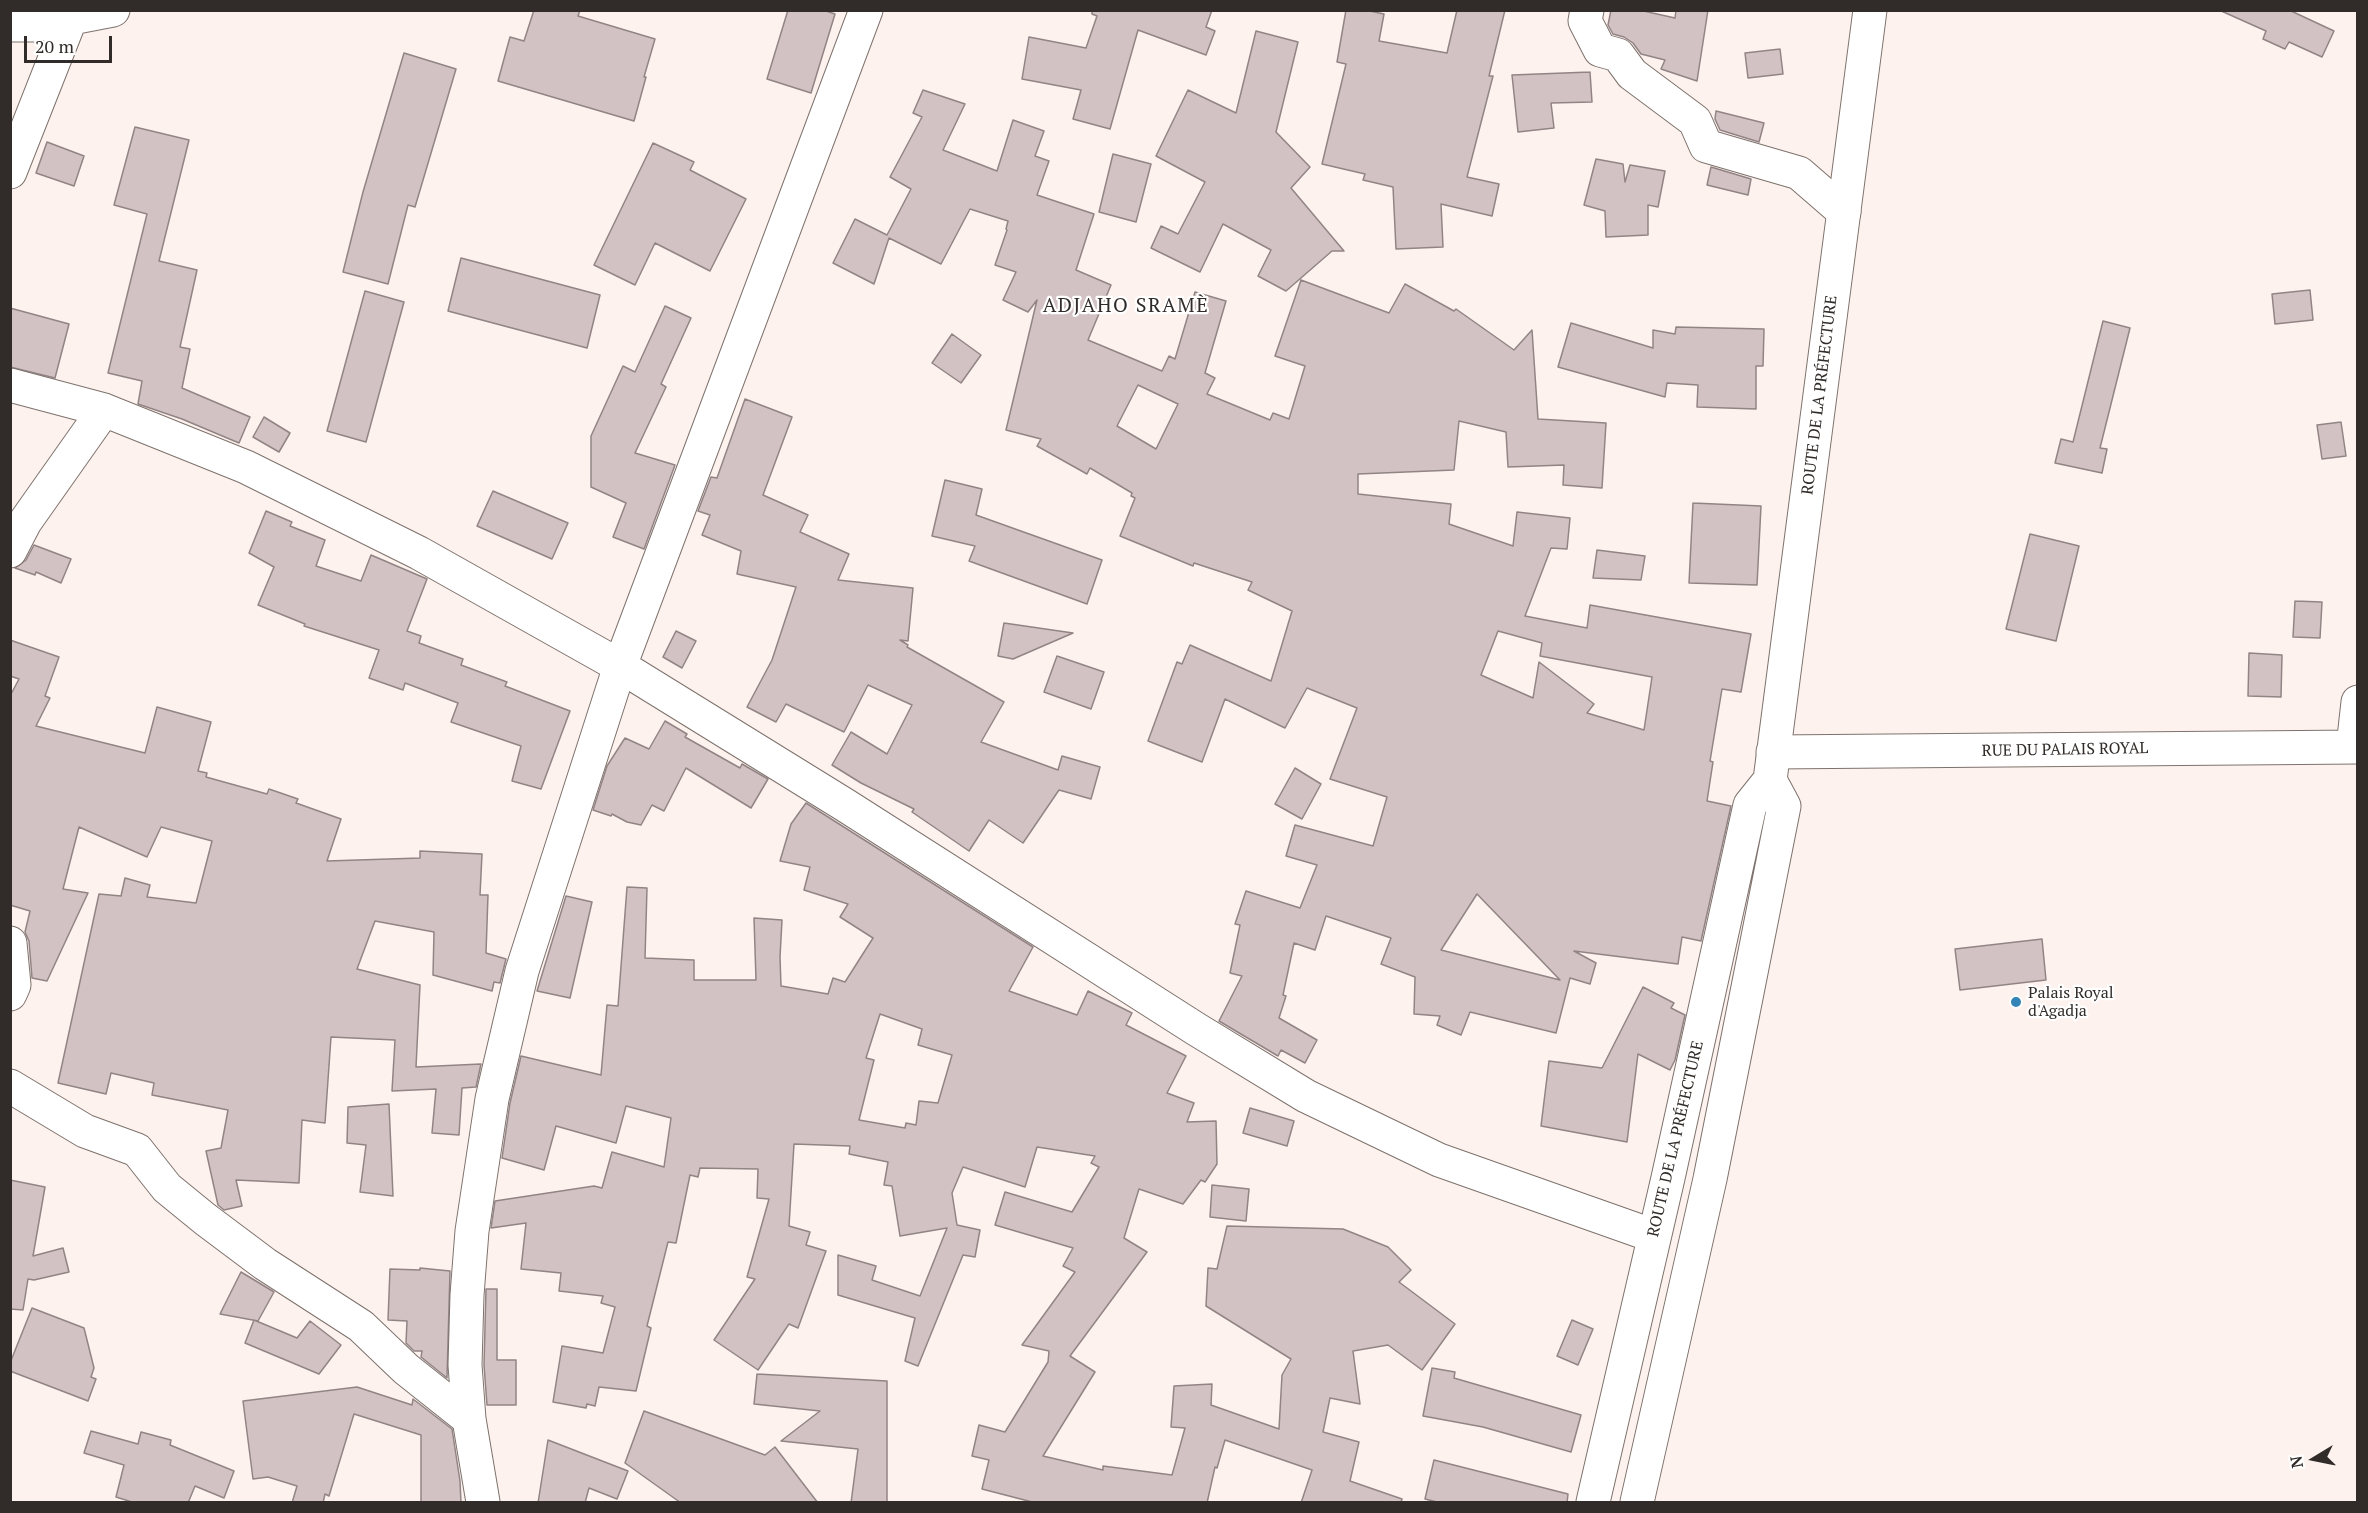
<!DOCTYPE html>
<meta charset="utf-8">
<style>
body{margin:0}
#map{position:relative;width:2368px;height:1513px;overflow:hidden;background:#fdf2ed;font-family:"PT Serif",serif}
canvas{display:block}
.frame{position:absolute;inset:0;border:12px solid #312c29;pointer-events:none}
.north{position:absolute;left:2284px;top:1429px;width:60px;height:60px;-webkit-text-stroke:4px #fff;paint-order:stroke;rotate:260deg;font-size:16px;font-weight:700;line-height:24px;text-align:center;color:#312c29}
.north::after{content:'';display:block;margin:auto;width:21px;height:27px;background:#312c29;clip-path:polygon(50% 0,100% 100%,50% 72%,0 100%)}
.scale{position:absolute;left:24px;top:36px;width:88px;height:27px;box-sizing:border-box;border:3px solid #312c29;border-top:0;padding-left:8px;font-size:18px;line-height:21px;white-space:nowrap;color:#312c29;-webkit-text-stroke:4px #fff;paint-order:stroke}
</style>
<div id="map">
<canvas width="2368" height="1513"></canvas>
<div class="frame"></div>
<div class="north">N</div>
<div class="scale">20 m</div>
</div>
<script>
const ctx = document.querySelector('canvas').getContext('2d');
ctx.lineJoin = 'round';
function paint(path, color) { ctx.fillStyle = color; ctx.fill(path, 'evenodd'); }
const toPath = rows => new Path2D(rows.map(r => 'M' + r).join(''));
function trace(path, color, width, dash) { ctx.strokeStyle = color; ctx.lineWidth = width; ctx.lineCap = dash ? 'butt' : 'round'; ctx.setLineDash(dash || []); ctx.stroke(path); }
function label(font, color, halo, rows, align = 'center') {
  ctx.font = font + ' "PT Serif",serif'; ctx.lineWidth = 4.5; ctx.setLineDash([]); ctx.textBaseline = 'middle'; ctx.strokeStyle = halo; ctx.fillStyle = color; for (const [text, x, y, turn = 0] of rows) {
    ctx.save(); ctx.translate(x, y); ctx.rotate((+turn || 0) * Math.PI / 180); ctx.textAlign = isNaN(turn) ? turn : align; if (halo) ctx.strokeText(text, 0, 0); ctx.fillText(text, 0, 0); ctx.restore();
  }
}
const building = toPath([
 [534,10,580,10,578,16,655,39,644,77,646,77,634,121,498,81,510,37,524,41,534,10],
 [788,10,823,10,835,14,811,93,767,79,788,10],
 [1092,10,1212,10,1206,27,1215,31,1206,55,1138,30,1110,129,1073,119,1081,90,1022,79,1029,37,1086,48,1097,16,1092,14,1092,10],
 [1346,10,1365,10,1384,14,1379,41,1447,53,1457,10,1505,10,1489,76,1493,76,1467,177,1499,184,1492,216,1441,204,1443,247,1396,249,1393,187,1363,180,1365,174,1322,164,1346,64,1337,62,1346,10],
 [1611,10,1639,10,1675,18,1676,10,1708,10,1697,81,1661,69,1665,60,1641,54,1633,43,1624,37,1613,34,1608,25,1611,10],
 [2219,10,2289,10,2334,31,2322,57,2289,42,2285,49,2263,39,2266,31,2219,10],
 [1256,31,1298,42,1276,132,1310,167,1291,188,1344,251,1332,251,1286,291,1258,276,1271,250,1223,224,1200,272,1151,248,1161,226,1178,234,1205,182,1156,156,1188,90,1236,113,1256,31],
 [1780,49,1783,74,1748,78,1745,53,1780,49],
 [404,53,456,69,415,207,408,205,388,284,343,272,363,192,404,53],
 [1590,72,1592,102,1551,103,1554,128,1518,132,1512,75,1590,72],
 [923,90,965,104,943,150,997,171,1013,120,1044,131,1035,156,1049,161,1037,195,1094,214,1076,270,1111,285,1088,340,1162,371,1169,356,1175,359,1195,292,1226,301,1205,373,1215,378,1207,394,1270,420,1273,413,1289,419,1305,366,1275,356,1301,280,1389,313,1405,284,1454,311,1456,309,1514,350,1532,330,1538,419,1606,423,1602,488,1563,485,1564,465,1508,467,1506,432,1459,421,1454,470,1358,474,1358,494,1451,504,1449,524,1513,546,1517,512,1570,518,1567,549,1551,548,1525,616,1587,628,1590,605,1751,634,1741,692,1722,689,1710,761,1713,762,1707,801,1731,806,1701,941,1682,937,1678,964,1574,951,1596,963,1590,984,1570,978,1556,1033,1470,1012,1461,1035,1437,1025,1440,1016,1414,1014,1415,977,1381,964,1391,938,1326,916,1315,950,1294,943,1283,995,1286,996,1279,1018,1317,1040,1305,1063,1281,1050,1278,1056,1219,1021,1242,976,1230,973,1240,925,1235,924,1246,891,1300,908,1317,865,1286,856,1295,825,1373,846,1387,797,1330,779,1357,708,1307,688,1285,728,1225,699,1202,762,1148,741,1177,662,1182,664,1190,645,1271,681,1292,611,1248,590,1252,582,1194,563,1193,566,1120,536,1135,498,1131,496,1132,493,1090,468,1087,474,1037,446,1041,439,1006,430,1037,300,1028,312,1003,300,1016,272,995,265,1007,230,1006,229,1008,221,970,209,941,264,889,238,874,284,833,263,855,219,887,235,911,189,890,177,922,117,913,113,923,90],
 [1138,385,1178,404,1156,449,1117,426,1138,385],
 [1498,631,1542,643,1540,656,1652,677,1644,730,1587,713,1594,704,1539,662,1533,698,1481,675,1498,631],
 [1477,894,1536,955,1560,980,1441,950,1477,894],
 [1716,111,1764,123,1759,142,1720,130,1715,119,1716,111],
 [135,127,189,140,159,261,197,270,180,347,190,349,182,388,250,417,239,443,182,419,138,404,142,381,108,373,147,214,114,205,135,127],
 [47,142,84,156,74,186,36,173,47,142],
 [653,143,694,162,690,170,746,199,710,271,655,243,635,285,594,265,653,143],
 [1113,154,1151,164,1136,222,1099,212,1113,154],
 [1596,159,1623,164,1625,182,1630,165,1665,171,1658,207,1648,205,1648,235,1606,237,1605,211,1584,205,1596,159],
 [1711,167,1751,179,1748,195,1707,185,1711,167],
 [461,258,600,295,587,348,448,311,461,258],
 [2310,290,2313,320,2275,324,2272,294,2310,290],
 [365,291,404,302,366,442,327,431,365,291],
 [665,306,691,318,661,384,666,387,635,453,675,465,644,549,613,537,626,503,591,487,591,436,623,366,635,372,665,306],
 [10,308,69,324,55,378,10,367,10,308],
 [2103,321,2130,328,2100,448,2107,449,2102,473,2055,463,2061,439,2073,442,2103,321],
 [1571,323,1653,348,1653,330,1675,334,1676,327,1764,329,1763,366,1756,366,1756,409,1697,407,1698,385,1667,383,1665,397,1558,367,1571,323],
 [952,334,981,355,961,383,932,363,952,334],
 [745,399,792,417,763,495,808,515,800,532,849,554,838,580,913,588,908,641,900,640,908,645,907,647,1004,702,981,742,1058,770,1062,756,1100,767,1091,799,1059,790,1023,843,989,820,969,851,912,812,914,809,861,783,832,765,851,732,887,754,912,705,868,685,844,732,786,704,776,722,747,707,772,660,796,587,737,574,741,551,702,535,710,515,698,511,711,477,717,478,745,399],
 [264,417,290,433,279,452,253,437,264,417],
 [2341,422,2346,456,2322,459,2317,425,2341,422],
 [945,480,982,489,976,515,1102,560,1087,604,969,561,975,546,932,536,945,480],
 [493,491,568,523,552,559,477,526,493,491],
 [1693,503,1761,506,1757,585,1689,583,1693,503],
 [266,511,292,522,290,526,325,540,316,566,361,581,371,555,427,579,407,631,421,636,419,643,463,659,461,665,507,682,505,686,570,711,541,789,512,781,521,746,451,722,458,703,405,683,403,690,369,678,379,650,304,626,305,624,258,605,274,567,249,553,266,511],
 [2030,534,2079,546,2056,641,2006,629,2030,534],
 [34,545,71,559,61,583,36,572,35,575,15,568,26,560,34,545],
 [1597,550,1645,556,1641,580,1593,578,1597,550],
 [2295,601,2322,602,2320,638,2293,637,2295,601],
 [1004,623,1073,633,1013,659,998,656,1004,623],
 [676,631,696,641,682,668,663,657,676,631],
 [10,640,59,657,45,696,50,698,36,726,145,753,157,707,211,722,198,771,207,773,206,777,267,794,269,789,298,799,296,803,341,819,327,861,420,858,420,851,482,854,480,895,488,895,486,953,506,959,500,983,494,982,492,991,433,975,434,932,375,921,357,969,420,985,416,1067,481,1064,476,1087,462,1088,459,1135,432,1133,436,1089,392,1091,395,1040,331,1037,325,1123,302,1120,299,1183,236,1180,242,1206,224,1210,218,1205,206,1151,221,1148,228,1110,152,1095,154,1083,111,1073,106,1094,58,1083,99,894,121,896,125,878,150,885,147,897,196,903,212,841,161,827,147,857,79,827,63,889,88,893,47,981,32,978,29,941,25,932,30,911,10,905,10,696,19,679,10,676,10,640],
 [2249,653,2282,655,2281,697,2248,696,2249,653],
 [1057,656,1104,672,1091,709,1044,692,1057,656],
 [665,721,687,734,685,737,740,768,742,764,768,779,751,808,686,768,664,811,652,805,641,825,627,822,612,814,611,816,593,810,607,766,625,738,649,749,665,721],
 [1295,768,1321,784,1302,819,1275,804,1295,768],
 [806,803,1033,947,1009,991,1077,1015,1088,991,1132,1013,1126,1025,1186,1056,1167,1093,1194,1103,1187,1122,1216,1121,1217,1164,1205,1182,1201,1180,1183,1204,1139,1189,1124,1238,1147,1252,1070,1356,1095,1372,1043,1456,1103,1470,1103,1466,1172,1475,1185,1428,1171,1427,1174,1386,1212,1384,1211,1405,1279,1429,1282,1375,1291,1359,1206,1306,1208,1268,1217,1269,1227,1226,1343,1229,1388,1247,1411,1270,1399,1282,1455,1324,1422,1370,1388,1345,1353,1351,1360,1404,1330,1398,1323,1432,1359,1442,1350,1481,1402,1499,1401,1503,1301,1503,1312,1470,1225,1440,1217,1468,1215,1467,1207,1503,1036,1503,982,1489,989,1460,972,1456,979,1425,1005,1432,1048,1362,1049,1351,1022,1345,1075,1272,1063,1266,1073,1248,995,1225,1005,1192,1072,1212,1099,1167,1091,1163,1095,1156,1037,1147,1025,1187,963,1167,952,1193,957,1225,980,1230,975,1257,963,1255,918,1366,905,1361,915,1318,838,1295,838,1255,876,1266,872,1280,920,1296,947,1228,900,1236,892,1186,884,1185,888,1162,849,1154,850,1146,794,1144,789,1226,810,1232,806,1245,826,1251,798,1328,789,1324,758,1370,714,1340,755,1279,747,1277,769,1199,757,1198,758,1169,700,1168,698,1177,690,1175,676,1243,668,1242,647,1326,651,1328,636,1391,599,1387,595,1406,587,1404,586,1408,553,1402,562,1346,603,1353,615,1307,601,1303,603,1296,559,1291,561,1273,521,1269,526,1223,491,1228,495,1201,594,1186,602,1188,612,1152,664,1167,671,1118,626,1106,616,1143,556,1126,544,1170,502,1158,510,1103,521,1056,601,1075,607,1005,618,1006,627,887,647,888,645,958,694,960,694,980,756,980,754,918,782,920,780,957,781,986,828,994,833,978,845,982,873,938,840,917,848,904,804,890,810,867,780,861,791,824,806,803],
 [880,1014,922,1029,918,1045,952,1055,938,1103,919,1101,916,1125,906,1123,905,1128,859,1120,874,1060,866,1058,880,1014],
 [566,896,592,902,570,998,537,991,566,896],
 [2042,939,2046,980,1960,990,1955,949,2042,939],
 [1643,987,1674,1003,1671,1008,1685,1015,1675,1060,1670,1070,1638,1054,1627,1142,1541,1126,1549,1061,1602,1068,1643,987],
 [389,1104,393,1196,360,1192,366,1145,347,1143,348,1107,389,1104],
 [1250,1108,1294,1121,1287,1146,1243,1133,1250,1108],
 [10,1180,45,1187,33,1256,63,1248,69,1272,34,1280,28,1279,23,1310,10,1309,10,1180],
 [1212,1185,1249,1189,1246,1221,1210,1217,1212,1185],
 [420,1268,450,1271,447,1378,421,1357,422,1351,414,1351,406,1343,407,1321,388,1320,390,1269,420,1270,420,1268],
 [241,1272,274,1292,258,1321,220,1314,241,1272],
 [486,1289,497,1289,497,1360,516,1360,516,1405,487,1405,484,1365,486,1289],
 [32,1308,84,1328,94,1368,91,1377,96,1379,88,1401,10,1371,10,1363,32,1308],
 [254,1320,297,1338,310,1321,341,1345,319,1374,245,1343,254,1320],
 [1572,1320,1593,1329,1578,1365,1557,1356,1572,1320],
 [1432,1368,1455,1372,1454,1378,1581,1415,1571,1452,1483,1427,1423,1416,1432,1368],
 [757,1374,887,1381,887,1503,851,1503,858,1449,781,1441,820,1411,754,1404,757,1374],
 [357,1387,412,1405,413,1399,452,1429,460,1481,461,1503,421,1503,421,1435,354,1414,329,1496,325,1494,323,1503,292,1503,297,1486,268,1477,253,1479,243,1401,357,1387],
 [644,1411,765,1455,775,1447,818,1503,681,1503,625,1463,644,1411],
 [91,1431,138,1444,141,1432,171,1440,170,1445,234,1471,224,1498,195,1486,188,1503,135,1503,116,1497,124,1465,84,1453,91,1431],
 [548,1440,628,1471,617,1499,589,1488,585,1503,538,1503,548,1440],
 [1434,1460,1568,1494,1567,1503,1441,1503,1425,1499,1434,1460]
]);
const minor = toPath([
 [1587,10,1585,21,1600,50,1618,55,1632,74,1695,121,1706,146,1799,173,1844,212],
 [10,25,35,25,113,10],
 [10,172,70,20],
 [10,385,104,410,246,467,419,553,620,666,845,805,1196,1029,1306,1096,1439,1160,1654,1236],
 [10,551,25,522,104,410],
 [2353,747,2358,702],
 [1773,752,2358,747],
 [10,943,14,985,10,994],
 [10,1086,85,1131,137,1150,167,1188,205,1219,265,1264,361,1326,406,1369,469,1419],
 [483,1502,469,1419,465,1365,467,1295,472,1231,492,1099,522,971,620,666,866,10]
]);
const tertiary = toPath([
 [1593,1502,1668,1178,1750,805,1770,780,1870,10],
 [1637,1502,1710,1179,1784,806,1770,780]
]);
const markers = [
 [2016,1002,6,"#3285b6"]
];
const streetNames = [
 ["ROUTE DE LA PRÉFECTURE",1820,395,-83],
 ["RUE DU PALAIS ROYAL",2065,750,-1],
 ["ROUTE DE LA PRÉFECTURE",1676,1139,-77]
];
const poiNames = [
 ["Palais Royal",2028,993],
 ["d'Agadja",2028,1011]
];
const quarterNames = [
 ["ADJAHO SRAMÈ",1126,306]
];
paint(building, '#d2c2c4');
trace(building, '#928485', 1.5);
trace(minor, '#7e726d', 35);
trace(tertiary, '#7e726d', 35);
trace(minor, '#fff', 33);
trace(tertiary, '#fff', 33);
for (const [x, y, r, color] of markers) { const dot = new Path2D(); dot.arc(x, y, r, 0, 2 * Math.PI); ctx.fillStyle = color; ctx.fill(dot); trace(dot, '#fff', 2); }
label('16px', '#312c29', '#fff', streetNames);
label('16px', '#312c29', '#fff', poiNames, 'left');
ctx.letterSpacing = '1.5px';
label('20px', '#312c29', '#fff', quarterNames);
ctx.letterSpacing = '0px';
</script>
